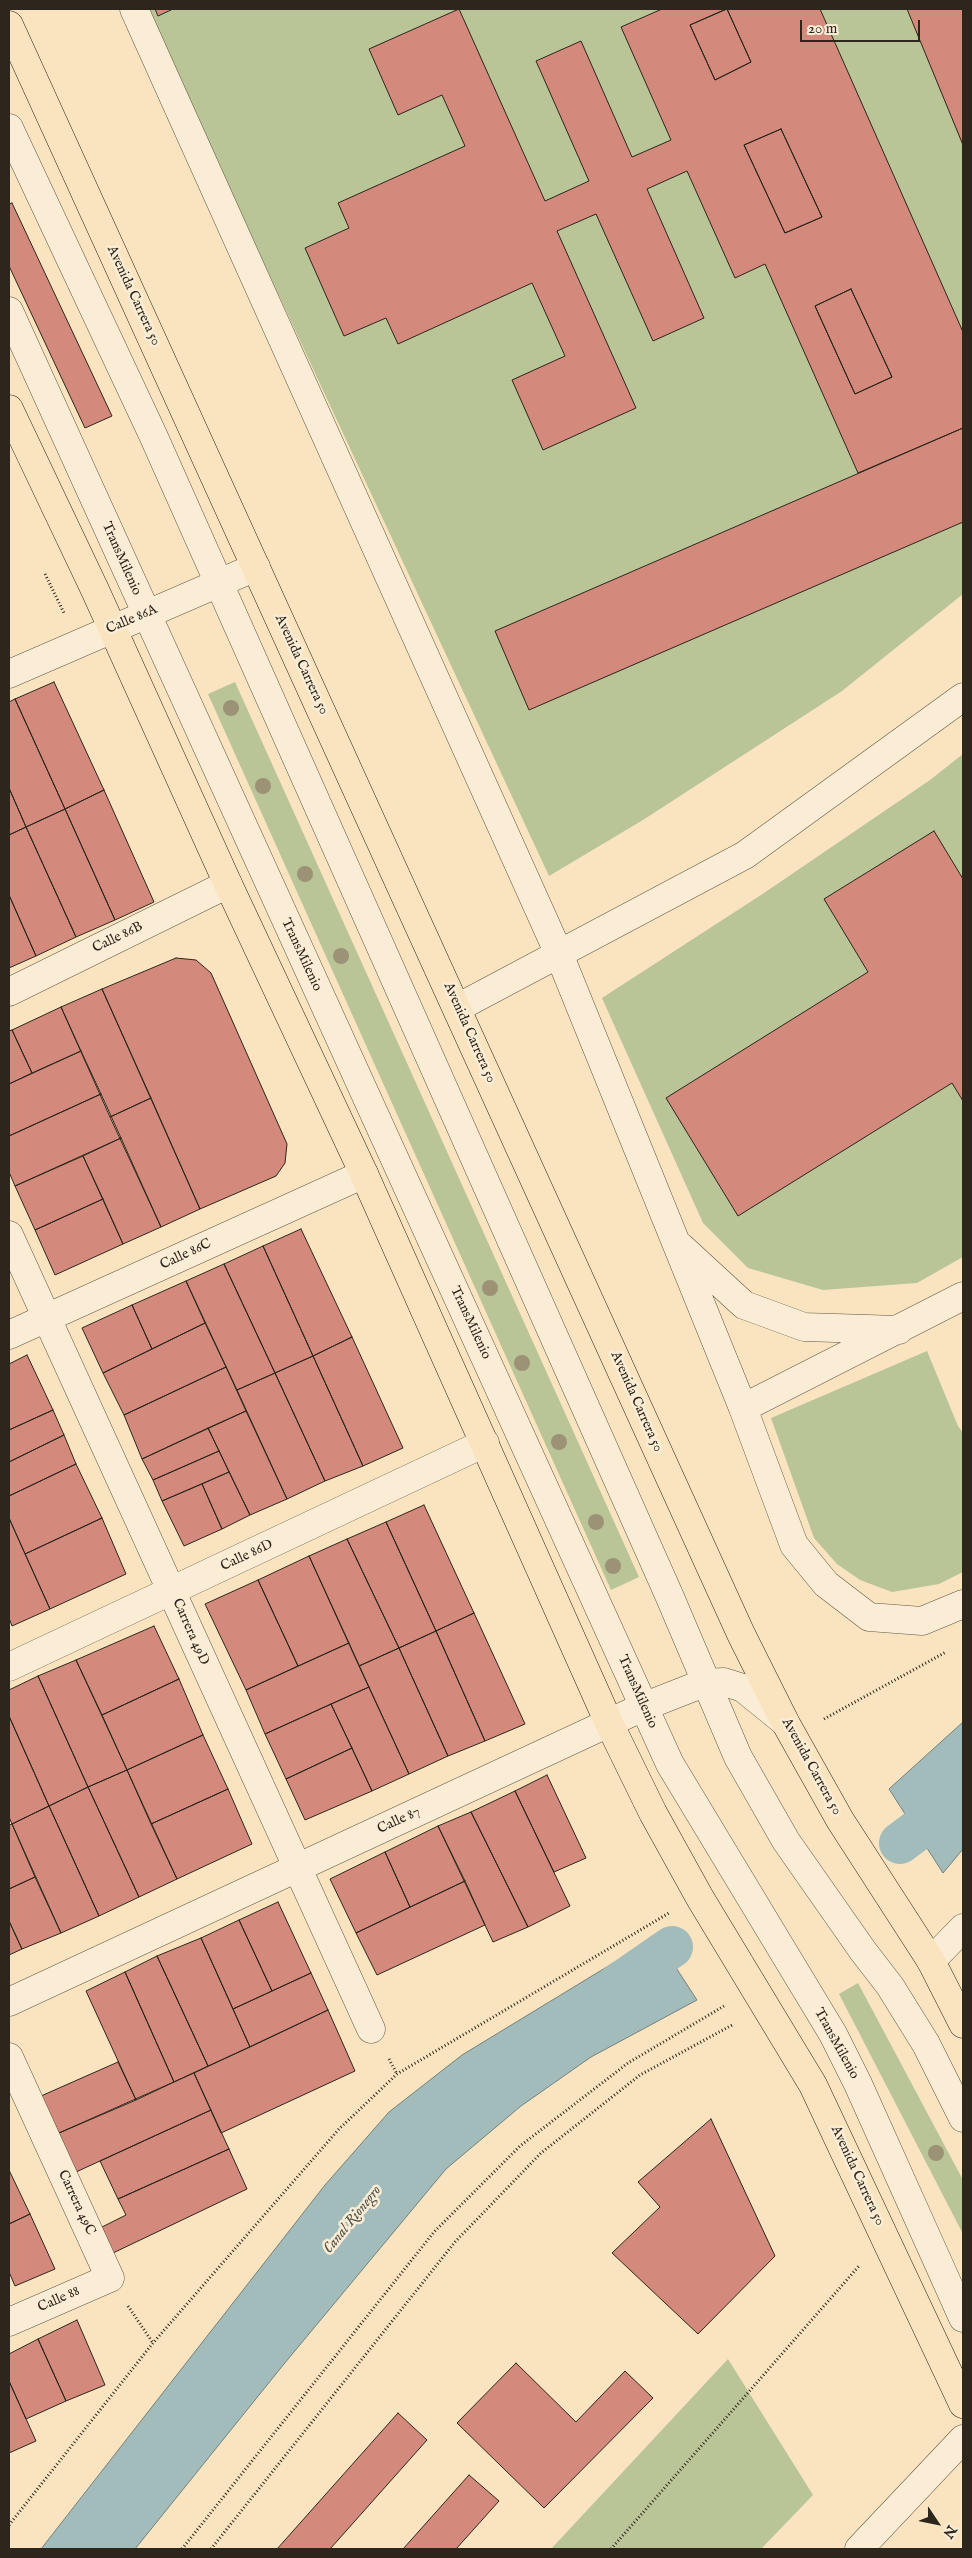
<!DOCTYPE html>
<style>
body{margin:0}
#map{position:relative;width:972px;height:2558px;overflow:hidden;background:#f9e4bf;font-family:"IM FELL English",serif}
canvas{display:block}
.frame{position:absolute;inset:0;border:10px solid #2d261c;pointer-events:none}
.north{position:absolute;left:912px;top:2498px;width:50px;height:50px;-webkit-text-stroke:4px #fbedd5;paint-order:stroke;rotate:124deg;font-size:14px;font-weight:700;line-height:20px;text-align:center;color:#2d261c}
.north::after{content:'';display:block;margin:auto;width:18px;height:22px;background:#2d261c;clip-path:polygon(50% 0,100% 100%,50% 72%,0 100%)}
.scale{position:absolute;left:800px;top:20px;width:120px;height:22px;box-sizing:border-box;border:2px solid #2d261c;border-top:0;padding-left:6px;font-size:15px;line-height:18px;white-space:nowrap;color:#2d261c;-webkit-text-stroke:4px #fbedd5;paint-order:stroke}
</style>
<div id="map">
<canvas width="972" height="2558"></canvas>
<div class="frame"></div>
<div class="north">N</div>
<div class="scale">20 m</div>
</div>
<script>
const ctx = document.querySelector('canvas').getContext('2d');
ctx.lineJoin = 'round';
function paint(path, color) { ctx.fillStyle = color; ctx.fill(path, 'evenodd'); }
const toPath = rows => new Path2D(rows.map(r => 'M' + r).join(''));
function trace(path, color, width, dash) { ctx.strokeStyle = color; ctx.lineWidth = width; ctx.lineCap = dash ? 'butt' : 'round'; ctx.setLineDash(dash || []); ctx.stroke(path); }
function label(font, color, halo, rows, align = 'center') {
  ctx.font = font + ' "IM FELL English",serif'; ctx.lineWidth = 5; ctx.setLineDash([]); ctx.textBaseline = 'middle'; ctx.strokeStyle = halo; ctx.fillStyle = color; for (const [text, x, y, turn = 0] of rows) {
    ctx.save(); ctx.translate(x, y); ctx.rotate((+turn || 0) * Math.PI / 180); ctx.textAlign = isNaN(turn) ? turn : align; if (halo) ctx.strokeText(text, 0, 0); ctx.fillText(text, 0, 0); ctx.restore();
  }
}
const green = toPath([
 [149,9,963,9,963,594,842,691,643,820,549,876,221,171],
 [235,682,639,1577,611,1590,208,694],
 [963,754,963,1257,917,1283,823,1290,748,1268,703,1223,602,998,764,893,930,780],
 [927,1351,958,1426,963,1433,963,1572,939,1584,892,1592,860,1580,837,1564,814,1538,771,1418],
 [858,1983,963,2180,963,2234,839,1994],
 [728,2359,813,2495,761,2549,551,2549]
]);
const water = toPath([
 [963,1722,963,1849,943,1873,889,1789,963,1722],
 [656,1937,697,2000,591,2057,521,2106,446,2169,284,2364,135,2549,41,2549,325,2185,389,2112,462,2055,656,1937]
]);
const canal = toPath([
 [900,1843,963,1796],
 [617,1985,672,1947]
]);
const building = toPath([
 [155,9,173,9,158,16,155,9],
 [459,9,545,201,589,181,536,61,581,41,632,157,671,140,621,27,662,9,726,9,690,25,715,80,751,62,727,9,820,9,963,332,963,428,858,473,765,264,735,278,687,171,647,189,704,318,653,341,596,214,557,231,636,408,543,450,512,380,565,356,532,283,398,344,386,318,344,336,305,248,349,228,338,203,465,146,442,95,398,115,369,49,459,9],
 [781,129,822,217,785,233,744,145,781,129],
 [851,289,892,377,855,394,815,306,851,289],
 [727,9,751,62,715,80,690,25,727,9],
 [907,9,963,9,963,145,907,9],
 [781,129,822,217,785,233,744,145,781,129],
 [12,203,112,416,85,428,9,266,9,204,12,203],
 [851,289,892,377,855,394,815,306,851,289],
 [963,428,963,522,529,710,495,631,963,428],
 [54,682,104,790,65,809,15,699,54,682],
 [15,699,65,809,26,827,9,788,9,702,15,699],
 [9,788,26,827,9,835,9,788],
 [104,790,154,902,115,920,65,809,104,790],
 [65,809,115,920,76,937,26,827,65,809],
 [26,827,76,937,36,956,9,895,9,835,26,827],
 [934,831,963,879,963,1101,952,1083,738,1216,666,1098,868,972,824,899,934,831],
 [9,895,36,956,9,968,9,895],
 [176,958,196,960,211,973,287,1144,285,1163,276,1176,200,1209,102,989,176,958],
 [102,989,151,1098,110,1117,61,1007,102,989],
 [61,1007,81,1051,32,1073,12,1030,61,1007],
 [12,1030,32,1073,9,1084,9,1031,12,1030],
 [81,1051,101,1094,9,1136,9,1084,81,1051],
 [101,1094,121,1138,15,1186,9,1172,9,1136,101,1094],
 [151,1098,200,1209,161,1227,110,1117,151,1098],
 [121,1138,161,1227,123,1244,83,1156,121,1138],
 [83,1156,103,1199,35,1230,15,1186,83,1156],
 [103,1199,123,1244,55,1275,35,1230,103,1199],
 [301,1229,352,1337,313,1356,263,1246,301,1229],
 [263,1246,313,1356,275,1373,224,1264,263,1246],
 [224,1264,275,1373,237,1390,186,1281,224,1264],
 [186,1281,205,1323,152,1349,132,1305,186,1281],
 [132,1305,152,1349,103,1373,82,1328,132,1305],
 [205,1323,226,1367,124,1415,103,1373,205,1323],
 [352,1337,403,1448,363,1466,313,1356,352,1337],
 [27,1355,53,1410,9,1430,9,1364,27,1355],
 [313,1356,363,1466,325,1481,275,1373,313,1356],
 [226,1367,246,1411,142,1459,124,1415,226,1367],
 [275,1373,325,1481,287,1499,237,1390,275,1373],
 [53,1410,64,1435,9,1462,9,1430,53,1410],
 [246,1411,287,1499,250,1515,208,1428,246,1411],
 [208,1428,219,1451,153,1480,142,1459,208,1428],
 [64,1435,76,1464,9,1496,9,1462,64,1435],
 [219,1451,229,1472,162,1501,153,1480,219,1451],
 [76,1464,102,1518,25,1554,9,1518,9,1496,76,1464],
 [229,1472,250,1515,222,1529,202,1484,229,1472],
 [202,1484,222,1529,184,1546,162,1501,202,1484],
 [424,1505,474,1613,436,1631,386,1522,424,1505],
 [9,1518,50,1609,12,1626,9,1618,9,1518],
 [102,1518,126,1574,50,1609,25,1554,102,1518],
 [386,1522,436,1631,399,1648,347,1539,386,1522],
 [347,1539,399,1648,359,1666,309,1556,347,1539],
 [309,1556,349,1643,298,1666,258,1580,309,1556],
 [258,1580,298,1666,246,1690,205,1604,258,1580],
 [474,1613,525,1724,485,1741,436,1631,474,1613],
 [154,1626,179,1679,102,1715,76,1660,154,1626],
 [436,1631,485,1741,448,1756,399,1648,436,1631],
 [349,1643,369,1687,265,1734,246,1690,349,1643],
 [399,1648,448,1756,409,1774,359,1666,399,1648],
 [76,1660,127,1770,88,1787,38,1676,76,1660],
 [38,1676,88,1787,49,1806,9,1716,9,1690,38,1676],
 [179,1679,203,1735,127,1770,102,1715,179,1679],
 [369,1687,409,1774,372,1791,331,1704,369,1687],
 [331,1704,352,1748,286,1779,265,1734,331,1704],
 [9,1716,49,1806,12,1824,9,1817,9,1716],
 [203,1735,228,1789,151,1824,127,1770,203,1735],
 [352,1748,372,1791,305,1820,286,1779,352,1748],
 [127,1770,177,1879,139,1897,88,1787,127,1770],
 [547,1775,586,1858,554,1872,515,1791,547,1775],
 [88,1787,139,1897,99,1916,49,1806,88,1787],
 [228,1789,252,1844,177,1879,151,1824,228,1789],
 [515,1791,570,1906,528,1927,471,1812,515,1791],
 [49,1806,99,1916,61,1933,12,1824,49,1806],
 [471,1812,528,1927,493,1942,438,1826,471,1812],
 [12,1824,35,1877,9,1889,9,1825,12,1824],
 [438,1826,465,1881,410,1907,385,1852,438,1826],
 [385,1852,410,1907,356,1933,330,1879,385,1852],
 [35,1877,61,1933,22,1949,9,1921,9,1889,35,1877],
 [465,1881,485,1925,377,1975,356,1933,465,1881],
 [278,1902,311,1973,272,1991,239,1920,278,1902],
 [239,1920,272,1991,233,2009,201,1938,239,1920],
 [9,1921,22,1949,9,1955,9,1921],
 [201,1938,250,2047,208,2066,157,1956,201,1938],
 [157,1956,208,2066,174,2082,125,1972,157,1956],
 [125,1972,174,2082,136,2100,86,1991,125,1972],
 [311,1973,328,2010,250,2047,233,2009,311,1973],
 [328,2010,355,2071,221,2133,194,2073,328,2010],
 [118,2062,136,2100,59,2133,41,2096,118,2062],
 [194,2073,211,2110,76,2172,59,2133,194,2073],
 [211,2110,229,2149,118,2199,100,2161,211,2110],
 [711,2119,775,2256,698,2334,612,2253,660,2207,638,2182,711,2119],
 [229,2149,247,2189,113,2253,102,2227,126,2215,118,2199,229,2149],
 [9,2170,30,2214,9,2224,9,2170],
 [30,2214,55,2269,15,2286,9,2272,9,2224,30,2214],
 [77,2320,105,2385,66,2401,38,2339,77,2320],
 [38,2339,66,2401,26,2419,9,2381,9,2354,38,2339],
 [516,2363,576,2422,625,2371,653,2398,544,2508,457,2423,516,2363],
 [9,2381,36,2441,9,2453,9,2381],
 [398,2413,427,2440,330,2549,277,2549,398,2413],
 [469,2475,499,2501,456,2549,403,2549,469,2475]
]);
const path = toPath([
 [45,574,64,613],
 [824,1719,946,1652],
 [389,2059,397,2074],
 [128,2306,153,2343],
 [9,2525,153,2343,339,2129,397,2074,669,1913],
 [182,2549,434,2232,520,2146,628,2063,724,2006],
 [211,2549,455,2242,541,2153,640,2075,734,2024],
 [611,2549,859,2266]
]);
const minor = toPath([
 [134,9,559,954,743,1408,794,1545,826,1584,869,1617,922,1621,963,1604],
 [9,128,153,435,669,1595,738,1757,786,1841,863,1951,890,1986,926,2044,963,2118],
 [9,311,670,1764,833,2034,858,2084,963,2318],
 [9,674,256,567],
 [9,992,228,884],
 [457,1008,745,855,963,697],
 [9,1235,371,2029],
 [681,1247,744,1305,804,1327,899,1330],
 [9,1335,364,1174],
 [743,1408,963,1296],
 [9,1667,485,1443],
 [931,1961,963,1928],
 [9,2002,643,1707,704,1683,724,1682,743,1688,785,1722],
 [9,2057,110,2278,9,2322],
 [859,2549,963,2439]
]);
const major = toPath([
 [9,25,741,1634,785,1722,840,1820,931,1961,963,2024],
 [9,409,95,590,228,884,364,1174,609,1723,653,1813,700,1898,813,2085,963,2404]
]);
const trees = [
 [231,708],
 [263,786],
 [305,874],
 [341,956],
 [490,1288],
 [522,1363],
 [559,1442],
 [596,1522],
 [613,1566],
 [936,2153]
];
const streetNames = [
 ["Avenida Carrera 50",133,296,65],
 ["TransMilenio",121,559,66],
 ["Calle 86A",132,620,-23],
 ["Avenida Carrera 50",301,665,65],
 ["Calle 86B",118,938,-26],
 ["TransMilenio",301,955,65],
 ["Avenida Carrera 50",469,1033,66],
 ["Calle 86C",186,1255,-25],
 ["TransMilenio",470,1323,65],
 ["Avenida Carrera 50",636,1402,66],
 ["Calle 86D",247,1556,-25],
 ["Carrera 49D",190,1632,66],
 ["TransMilenio",637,1692,66],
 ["Avenida Carrera 50",811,1767,61],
 ["Calle 87",399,1821,-25],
 ["TransMilenio",836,2044,61],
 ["Avenida Carrera 50",857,2176,65],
 ["Carrera 49C",76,2203,65],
 ["Calle 88",59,2300,-24]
];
const waterNames = [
 ["Canal Rionegro",353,2220,-51]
];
paint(green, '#b9c596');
paint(water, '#a2bcbc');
trace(water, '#73807c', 1);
trace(canal, '#a2bcbc', 42);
paint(building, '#d3897c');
trace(building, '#2d261c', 1);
trace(minor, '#605645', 29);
trace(major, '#2d261c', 29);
trace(path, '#2d261c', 3, [1, 2.5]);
trace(minor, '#fbedd5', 28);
trace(major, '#f9e4bf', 28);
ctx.fillStyle = '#9c9276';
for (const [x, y] of trees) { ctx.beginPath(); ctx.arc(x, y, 8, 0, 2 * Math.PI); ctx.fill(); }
label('14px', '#2d261c', '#fbedd5', streetNames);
label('italic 15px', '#50534c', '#fbedd5', waterNames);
</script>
